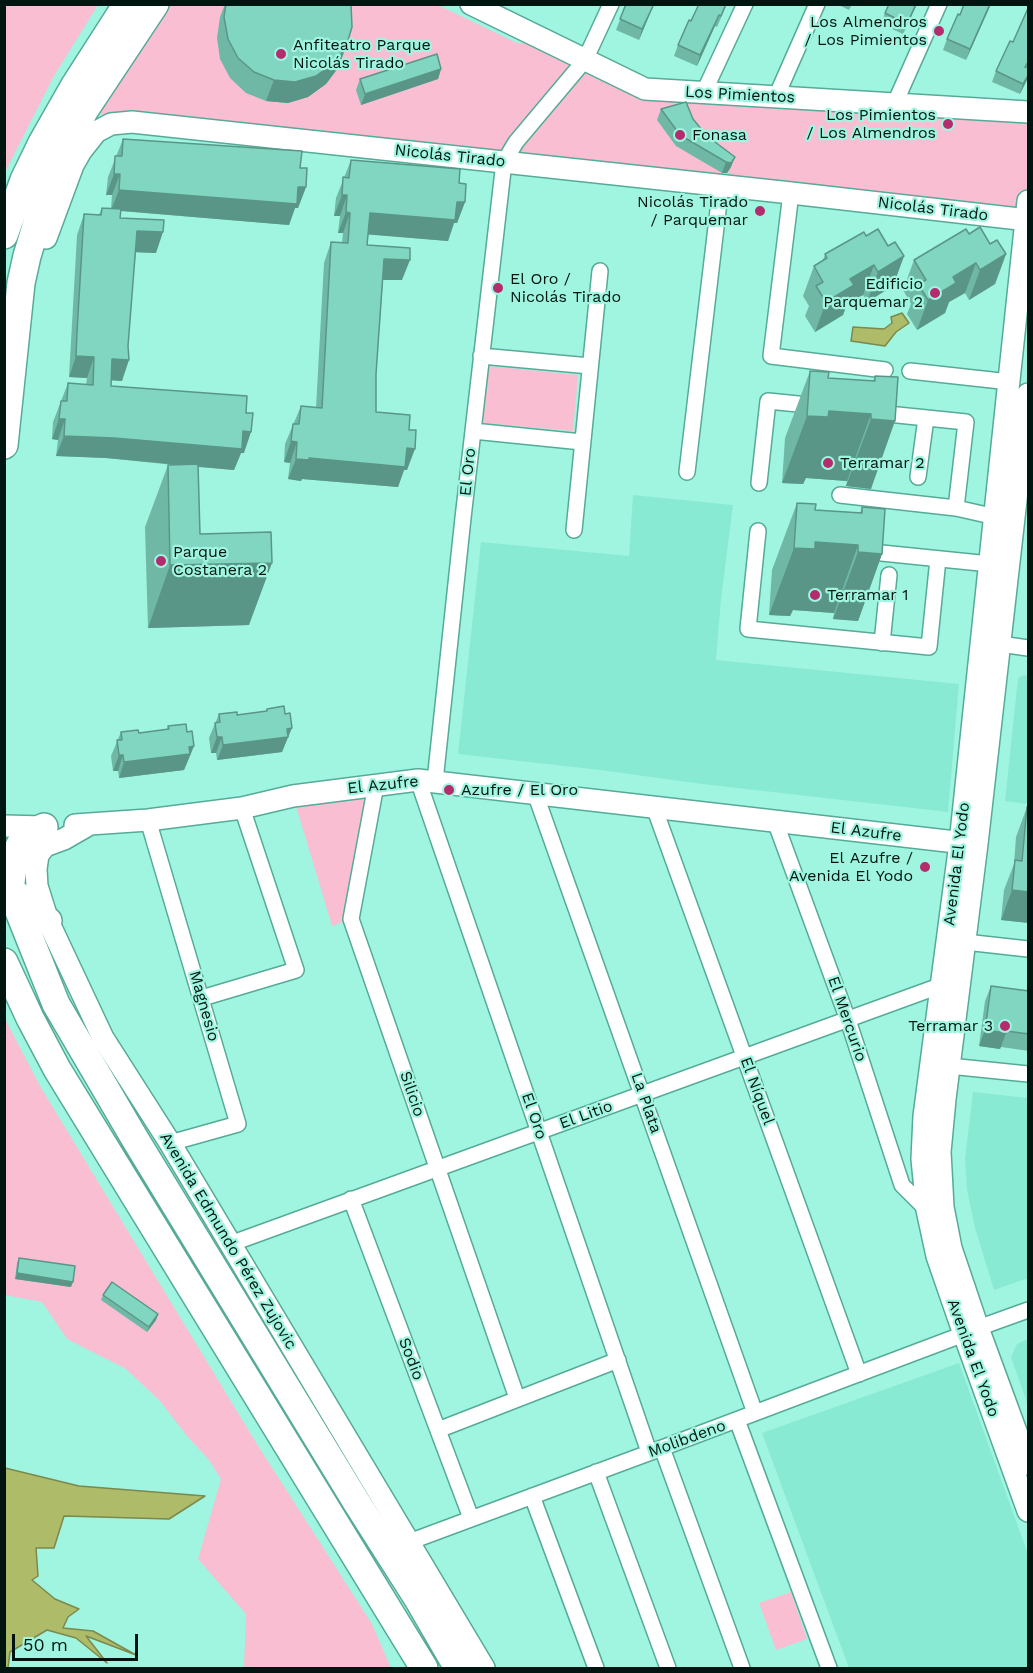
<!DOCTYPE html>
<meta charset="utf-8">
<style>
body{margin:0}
#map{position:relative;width:1033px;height:1673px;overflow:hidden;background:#a0f5e0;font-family:"Work Sans",sans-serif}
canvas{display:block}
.frame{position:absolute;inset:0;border:6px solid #001510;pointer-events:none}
.scale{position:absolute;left:12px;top:1634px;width:126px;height:27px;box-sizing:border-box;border:3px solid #001510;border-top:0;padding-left:8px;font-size:18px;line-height:21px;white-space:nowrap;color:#001510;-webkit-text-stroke:4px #a0f5e0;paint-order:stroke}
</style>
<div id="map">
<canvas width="1033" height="1673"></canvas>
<div class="frame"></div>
<div class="scale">50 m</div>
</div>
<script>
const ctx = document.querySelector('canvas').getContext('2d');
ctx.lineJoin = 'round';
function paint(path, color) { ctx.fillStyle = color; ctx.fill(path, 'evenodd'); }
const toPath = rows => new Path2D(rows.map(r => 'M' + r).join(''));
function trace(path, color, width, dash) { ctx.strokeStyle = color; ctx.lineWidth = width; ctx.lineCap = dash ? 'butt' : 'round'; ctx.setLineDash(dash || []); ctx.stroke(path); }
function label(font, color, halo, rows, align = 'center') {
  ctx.font = font + ' "Work Sans",sans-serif'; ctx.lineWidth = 4.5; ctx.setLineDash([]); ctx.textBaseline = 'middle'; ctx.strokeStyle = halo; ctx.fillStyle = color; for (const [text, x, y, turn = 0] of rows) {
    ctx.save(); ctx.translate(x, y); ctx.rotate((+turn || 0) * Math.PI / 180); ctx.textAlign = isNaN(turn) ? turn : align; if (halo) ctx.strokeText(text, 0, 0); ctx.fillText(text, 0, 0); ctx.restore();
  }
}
const built = toPath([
 [633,495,733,505,721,599,716,660,959,684,948,812,702,784,600,770,458,754,481,542,629,556],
 [1023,675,1028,676,1028,804,1005,801,1018,678],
 [973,1092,1028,1098,1028,1278,994,1290,975,1228,967,1190,965,1159],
 [1028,1339,1028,1406,1011,1357,1017,1344],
 [959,1363,1028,1554,1028,1668,849,1668,762,1433]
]);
const green = toPath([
 [5,4,98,5,54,76,5,172],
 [169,5,438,5,517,43,534,44,594,74,1028,120,1028,210,102,115,100,111,148,33],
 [489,366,578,375,573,431,483,423],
 [376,785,351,919,332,926,293,796],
 [4,1017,40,1086,255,1441,372,1624,391,1668,244,1668,246,1614,198,1559,221,1479,209,1460,187,1436,160,1401,126,1369,67,1339,42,1302,5,1295],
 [791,1592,807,1639,776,1650,759,1603]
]);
const water = toPath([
 [902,313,909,323,896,332,885,346,851,341,853,327,884,329,892,323,891,317,902,313],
 [5,1468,79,1486,205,1496,169,1519,64,1516,54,1548,36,1548,38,1576,32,1580,55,1599,79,1609,68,1617,63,1628,93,1631,136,1655,86,1636,107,1663,76,1638,47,1630,10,1652,8,1668,5,1668,5,1468]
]);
const street = toPath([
 [704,92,745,4],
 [776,97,817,4],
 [895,103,939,4],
 [791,193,771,356,885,370],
 [481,356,590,366],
 [910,371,1010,382],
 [473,431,582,442],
 [687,472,721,185],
 [918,477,926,418],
 [759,483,768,401,818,406],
 [840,495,956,508,966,422,878,413],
 [956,508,996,517],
 [574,530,600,271],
 [758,531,748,629,929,647,938,559],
 [862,551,990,564],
 [882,643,889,575],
 [1000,644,1028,648],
 [418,780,649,1452],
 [435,781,463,518,504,162,516,142,585,60,611,4],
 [376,785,351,919,517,1398],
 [535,793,755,1413],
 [654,807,859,1374],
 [148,820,238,1124,170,1143],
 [775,821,848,1020,902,1185,927,1210],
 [965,942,1028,949],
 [202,998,296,970,242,808],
 [949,1066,1028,1074],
 [351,1199,471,1518],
 [230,1244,942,985],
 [978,1328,1028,1310],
 [737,1420,829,1668],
 [438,1430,618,1360],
 [662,1448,742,1668],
 [596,1472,668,1668],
 [532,1496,596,1668],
 [409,1542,662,1448,964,1334]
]);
const secondary = toPath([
 [471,4,645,89,1028,112],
 [1028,201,960,843,924,1116,922,1159,927,1210,937,1256,964,1334,1028,1511],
 [46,238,73,165,81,151,96,132,111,124,132,122,791,193,1028,220],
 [1028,394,977,844,945,1099,940,1152,943,1207,951,1248,978,1328,1028,1464],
 [90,824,64,839,45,846,38,855,36,869,37,886,48,921,103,1038,170,1143,484,1668],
 [75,825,148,820,242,808,293,796,418,780,973,844],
 [4,826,44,827]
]);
const highway = toPath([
 [4,235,24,180,42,143,75,85,127,4],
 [4,445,21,283,27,256,45,197,57,167,84,111,155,4],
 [44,827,23,839,15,854,10,889,48,921],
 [4,860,10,889,56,1004,135,1139,357,1503,418,1599,458,1668],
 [4,962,30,1018,57,1069,424,1668]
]);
const wall = toPath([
 [225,4,351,4,346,47,338,68,326,84,308,97,288,103,266,101,246,93,230,78,220,59,217,38,220,17],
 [626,4,654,4,639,40,616,30],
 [699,4,727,4,717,27,715,26,697,66,674,56,678,45],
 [837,4,852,4,849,10],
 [917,4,903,34,881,24,885,13],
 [991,4,966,60,943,50,947,39,960,15],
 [1029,6,1029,62,1026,67,1029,68,1029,75,1020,94,992,82,996,71,1013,42],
 [441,69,438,79,361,105,356,90,360,79],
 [661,109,693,119,731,167,727,173,722,173,676,146,657,120],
 [123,139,300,168,306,187,298,208,295,208,289,225,120,211,120,218,156,253,136,252,122,381,111,380,111,386,244,453,241,453,234,470,198,467,200,534,249,625,148,628,145,527,168,465,174,465,106,458,56,456,58,440,52,439,53,422,68,383,86,385,87,378,69,377,77,235,84,214,99,215,102,208,111,209,112,195,106,195,108,177],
 [351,160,459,183,465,202,457,223,454,223,448,241,368,234,367,245,402,280,383,280,376,374,376,412,409,430,407,470,404,470,398,487,302,479,301,481,288,479,290,463,284,462,285,444,301,406,316,408,324,263,331,242,342,243,343,233,338,233,340,216,334,216,336,198],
 [969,234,990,244,1006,254,995,284,969,300,965,293,949,302,945,313,917,330,907,314,911,304,903,290,914,260],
 [866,236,888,246,904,256,893,286,867,302,863,295,847,304,843,315,815,332,805,316,809,306,803,296,814,266,823,260,825,254],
 [810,371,828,378,873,381,875,376,871,489,846,486,847,481,806,478,803,484,782,483,785,438],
 [797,503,815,510,860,513,862,507,882,554,858,621,833,619,834,613,793,610,790,616,769,615,772,570],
 [267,709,286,744,285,744,282,752,217,760,216,753,211,753,209,738,219,714,237,715,266,711],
 [168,726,187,732,194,746,184,770,119,778,118,771,113,771,111,756,121,732,139,733,167,729],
 [1027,807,1029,923,1001,920,1004,890,1014,864,1016,837],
 [991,986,1029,991,1029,1051,1001,1047,1000,1049,979,1046,985,1001],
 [19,1258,71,1287,15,1279,17,1263],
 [103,1295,158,1314,156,1320,147,1332,101,1300]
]);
const shadedWall = toPath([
 [654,4,639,40,642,29],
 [916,4,917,4,903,34,907,24],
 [990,4,991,4,966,60,970,49],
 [719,15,715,26,697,66,700,55],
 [346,47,338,68,326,84,308,97,288,103,266,101,274,80],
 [441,69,438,79,361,105,365,94],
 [1029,74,1027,80,1020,94,1023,84],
 [735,157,731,167,727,173,722,173,726,162],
 [114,174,120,174,112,195,106,195],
 [298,187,306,187,298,208,295,208,289,225,111,210,119,190],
 [342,195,347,195,340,216,334,216],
 [457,202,465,202,457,223,454,223,448,241,362,234,370,213],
 [346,212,350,213,343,233,338,233],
 [137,231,163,232,156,253,130,252],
 [1006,254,995,284,969,300,980,270],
 [904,256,893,286,867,302,878,272],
 [384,259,410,260,402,280,377,280],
 [976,263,965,293,949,302,945,313,917,330,928,300,953,277],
 [874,265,863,295,847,304,843,315,815,332,826,302,850,279],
 [76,356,94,357,87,378,69,377],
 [112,359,129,360,122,381,105,380],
 [829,411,871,414,847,481,806,478,803,484,782,483,807,416],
 [59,419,65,419,58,440,52,439],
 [871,419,895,421,871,489,846,486],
 [243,431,251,432,244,453,241,453,234,470,106,458,56,456,64,436,114,438],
 [291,441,297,442,290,463,284,462],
 [407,448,415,449,407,470,404,470,398,487,302,479,301,481,288,479,296,459,309,458],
 [815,542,858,545,834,613,793,610,790,616,769,615,794,548],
 [858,552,882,554,858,621,833,619],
 [272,563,249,625,148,628,170,565],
 [292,728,282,752,217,760,223,745],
 [217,737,222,737,216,753,211,753],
 [194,746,184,770,119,778,124,762],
 [119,755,123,755,118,771,113,771],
 [1012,890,1029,892,1029,923,1001,920],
 [985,1030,1006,1033,1000,1049,979,1046],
 [17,1273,73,1282,71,1287,15,1279],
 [158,1314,156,1320,147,1332,149,1327]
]);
const building = toPath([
 [226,4,351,4,352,27,346,47,334,63,316,76,295,82,274,80,254,72,238,58,228,39,224,17,226,4],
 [626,4,654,4,642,29,620,19,626,4],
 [699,4,726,4,721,16,719,15,700,55,678,45,689,20,691,21,699,4],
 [889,4,916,4,907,24,885,13,889,4],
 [964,4,990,4,970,49,947,39,958,14,960,15,964,4],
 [1029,6,1029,60,1025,67,1029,68,1029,74,1023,84,996,71,1010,41,1013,42,1029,6],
 [437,54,441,69,365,94,360,79,437,54],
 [686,102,693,119,707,136,735,157,731,163,726,162,680,135,661,109,686,102],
 [123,139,302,151,300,168,307,168,306,187,298,187,297,204,119,190,120,174,114,174,115,156,122,156,123,139],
 [351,160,460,169,459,183,466,184,465,202,457,202,455,220,370,213,367,245,410,248,410,260,384,259,376,374,376,412,410,415,409,430,416,430,415,449,407,448,405,467,309,458,309,460,296,459,297,442,291,441,293,424,299,424,301,406,322,408,331,242,348,243,350,213,346,212,347,195,342,195,343,177,349,178,351,160],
 [102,208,121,209,120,218,164,220,163,232,137,231,128,346,129,360,112,359,111,386,247,396,246,413,253,413,251,432,243,431,242,449,114,438,64,436,65,419,59,419,61,401,67,401,68,383,93,385,94,357,76,356,77,332,84,214,101,215,102,208],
 [980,227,990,244,997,240,1006,254,980,270,976,263,953,277,956,283,928,300,918,284,926,280,914,260,966,229,969,234,980,227],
 [878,229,888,246,895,242,904,256,878,272,874,265,850,279,854,285,826,302,816,286,823,282,814,266,827,258,825,254,864,232,866,236,878,229],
 [810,371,829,372,828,378,875,381,875,376,898,377,895,421,871,419,871,414,829,411,828,417,807,416,810,371],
 [198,464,200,534,271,532,272,563,170,565,168,465,198,464],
 [797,503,816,504,815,510,862,513,862,507,885,509,882,554,858,552,858,545,815,542,815,549,794,548,797,503],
 [284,706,285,714,290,713,292,728,287,729,288,737,223,745,222,737,217,737,215,723,220,722,219,714,237,712,237,715,267,711,267,709,284,706],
 [186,724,187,732,192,731,194,746,189,747,190,754,124,762,123,755,119,755,117,740,122,740,121,732,138,730,139,733,169,729,168,726,186,724],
 [1027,807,1029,807,1029,892,1012,890,1015,860,1022,861,1027,807],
 [991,986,1029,991,1029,1034,1006,1031,1006,1033,985,1030,991,986],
 [19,1258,75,1266,73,1282,17,1273,19,1258],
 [112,1282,158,1314,149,1327,103,1295,112,1282]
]);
const markers = [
 [939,31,6,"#b42c6d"],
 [281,54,6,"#b42c6d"],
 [948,124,6,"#b42c6d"],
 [680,135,6,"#b42c6d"],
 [760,211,6,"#b42c6d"],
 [498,288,6,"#b42c6d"],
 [935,293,6,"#b42c6d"],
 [828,463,6,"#b42c6d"],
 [161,561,6,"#b42c6d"],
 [815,595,6,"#b42c6d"],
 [449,790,6,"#b42c6d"],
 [925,867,6,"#b42c6d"],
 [1005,1026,6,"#b42c6d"]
];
const poiNames = [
 ["Los Almendros",927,22,"right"],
 ["/ Los Pimientos",927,40,"right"],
 ["Anfiteatro Parque",293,45],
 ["Nicolás Tirado",293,63],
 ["Los Pimientos",936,115,"right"],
 ["/ Los Almendros",936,133,"right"],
 ["Fonasa",692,135],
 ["Nicolás Tirado",748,202,"right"],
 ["/ Parquemar",748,220,"right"],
 ["El Oro /",510,279],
 ["Nicolás Tirado",510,297],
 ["Edificio",923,284,"right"],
 ["Parquemar 2",923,302,"right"],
 ["Terramar 2",840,463],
 ["Parque",173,552],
 ["Costanera 2",173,570],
 ["Terramar 1",827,595],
 ["Azufre / El Oro",461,790],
 ["El Azufre /",913,858,"right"],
 ["Avenida El Yodo",913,876,"right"],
 ["Terramar 3",993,1026,"right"]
];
const streetNames = [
 ["Los Pimientos",740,95,3],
 ["Nicolás Tirado",450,156,6],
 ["Nicolás Tirado",933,209,7],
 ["El Oro",468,472,-84],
 ["El Azufre",383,785,-6],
 ["El Azufre",866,832,7],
 ["Avenida El Yodo",957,864,-83],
 ["Magnesio",204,1006,74],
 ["El Mercurio",847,1019,71],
 ["El Níquel",757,1091,70],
 ["Silicio",412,1094,71],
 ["La Plata",646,1103,71],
 ["El Litio",586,1115,-20],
 ["El Oro",534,1116,71],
 ["Avenida Edmundo Pérez Zujovic",228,1241,59],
 ["Avenida El Yodo",973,1358,70],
 ["Sodio",411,1359,69],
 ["Molibdeno",687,1439,-20]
];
paint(built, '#89ead3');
paint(green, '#f9bed2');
paint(water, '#aebb69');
trace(water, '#7a894e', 1.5);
trace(street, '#56ab98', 18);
trace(secondary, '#56ab98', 24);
trace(highway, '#56ab98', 30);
trace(street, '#fff', 15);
trace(secondary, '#fff', 21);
trace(highway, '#fff', 27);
paint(wall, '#6fb8a6');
paint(shadedWall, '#5a9687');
paint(building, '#81d6c1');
trace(building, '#5a9687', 1.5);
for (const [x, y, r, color] of markers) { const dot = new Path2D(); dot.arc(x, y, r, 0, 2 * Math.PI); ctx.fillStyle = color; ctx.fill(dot); trace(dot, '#a0f5e0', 2); }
label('16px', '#001510', '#a0f5e0', poiNames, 'left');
label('16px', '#001510', '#a0f5e0', streetNames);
</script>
